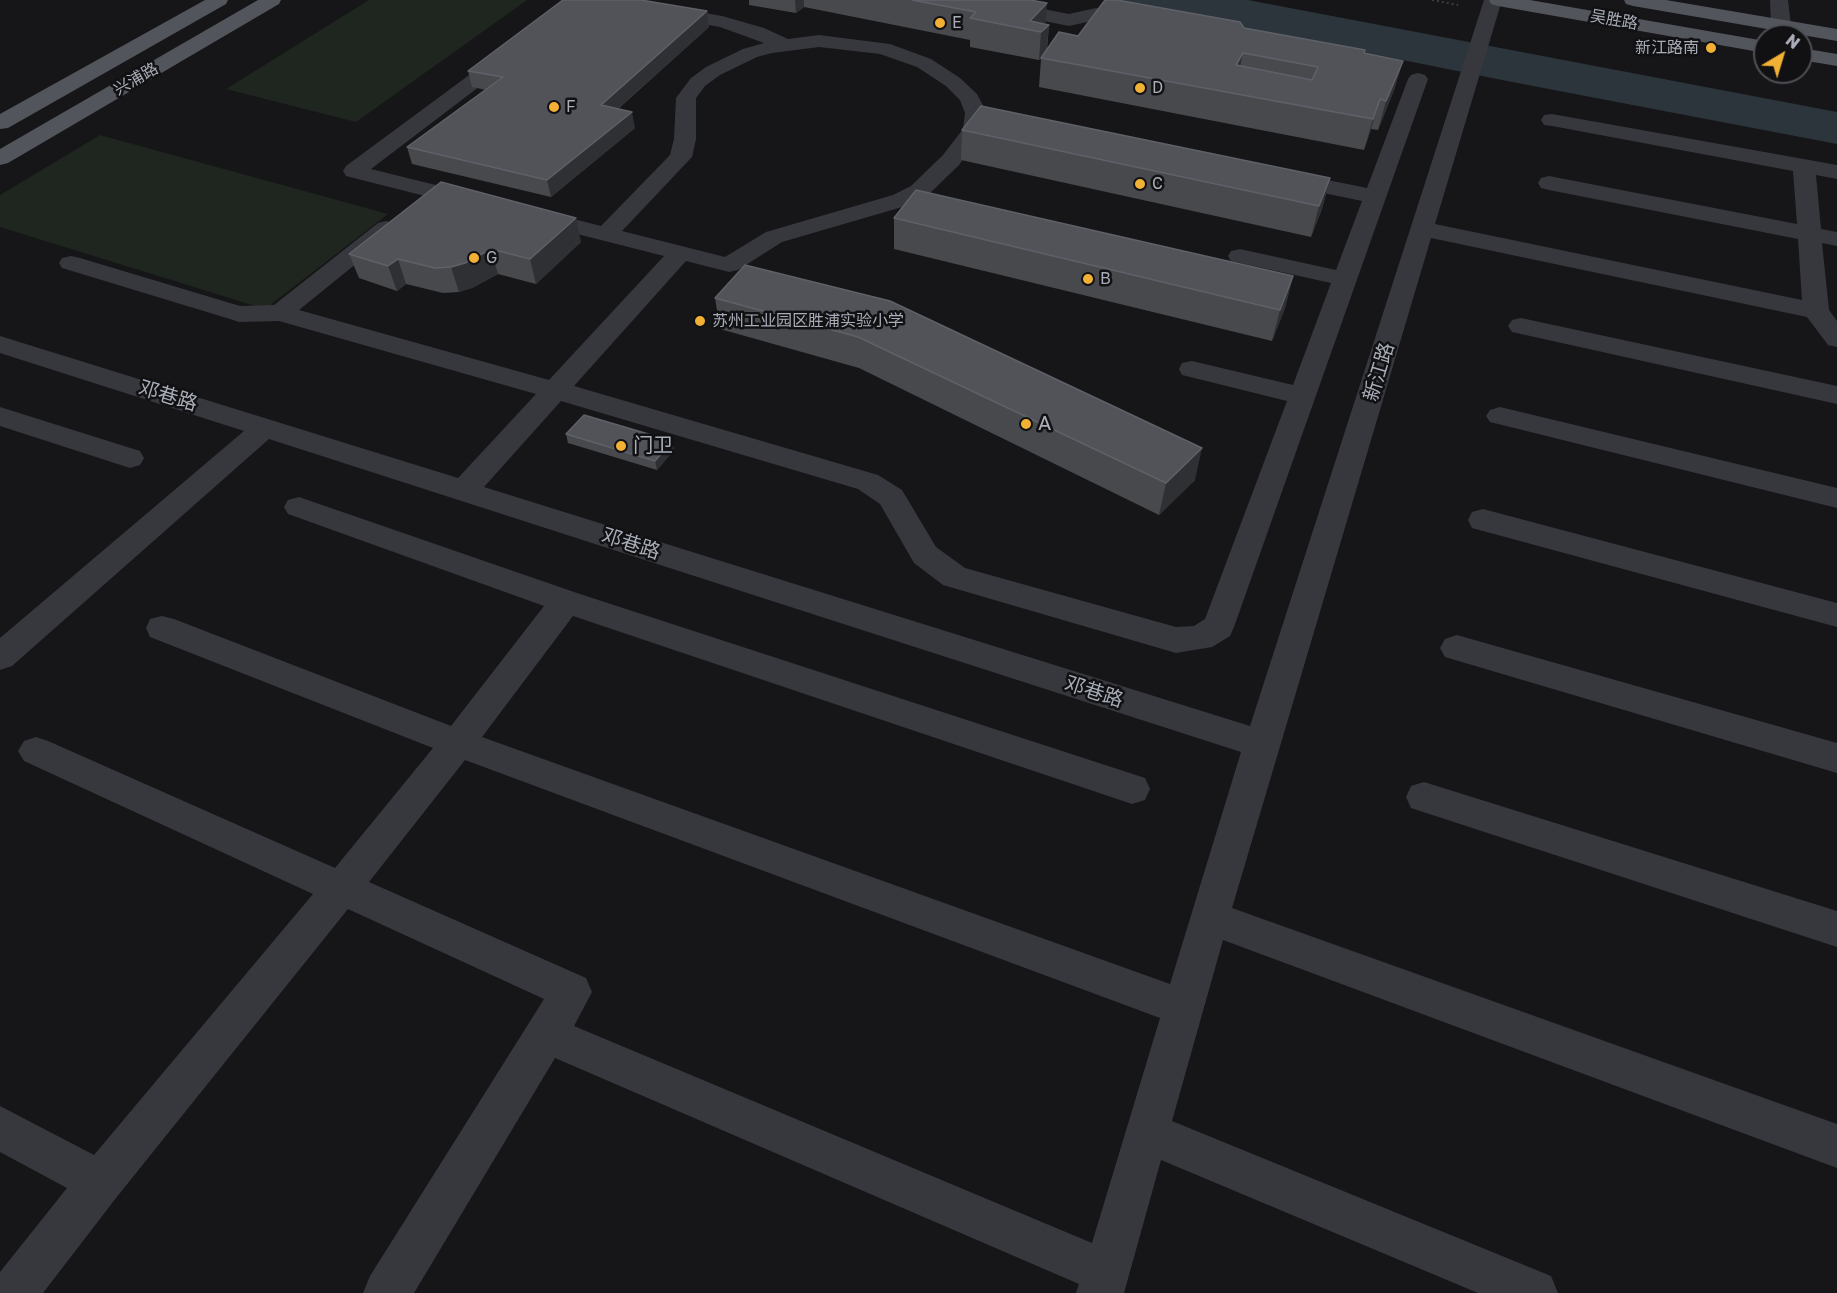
<!DOCTYPE html>
<meta charset="utf-8">
<style>
body{margin:0}
#map{position:relative;width:1837px;height:1293px;overflow:hidden;background:#161618;font-family:"Golos Text",sans-serif}
canvas{display:block}
.north{position:absolute;left:1753px;top:24px;width:60px;height:60px;box-sizing:border-box;background:#111113;border:2px solid #4d4f55;border-radius:50%;rotate:38deg;font-size:16px;font-weight:700;line-height:24px;text-align:center;color:#a8adb8}
.north::after{content:'';display:block;margin:auto;width:21px;height:27px;background:#f2b134;clip-path:polygon(50% 0,100% 100%,50% 72%,0 100%)}
</style>
<div id="map">
<canvas width="1837" height="1293"></canvas>
<div class="north">N</div>
</div>
<script>
const ctx = document.querySelector('canvas').getContext('2d');
ctx.lineJoin = 'round';
function paint(path, color) { ctx.fillStyle = color; ctx.fill(path, 'evenodd'); }
const toPath = rows => new Path2D(rows.map(r => 'M' + r).join(''));
function trace(path, color, width, dash) { ctx.strokeStyle = color; ctx.lineWidth = width; ctx.lineCap = dash ? 'butt' : 'round'; ctx.setLineDash(dash || []); ctx.stroke(path); }
function label(font, color, halo, rows, align = 'center') {
  ctx.font = font + ' "Golos Text","Noto Sans SC",sans-serif'; ctx.lineWidth = 5; ctx.setLineDash([]); ctx.textBaseline = 'middle'; ctx.strokeStyle = halo; ctx.fillStyle = color; for (const [text, x, y, turn = 0] of rows) {
    ctx.save(); ctx.translate(x, y); ctx.rotate((+turn || 0) * Math.PI / 180); ctx.textAlign = isNaN(turn) ? turn : align; if (halo) ctx.strokeText(text, 0, 0); ctx.fillText(text, 0, 0); ctx.restore();
  }
}
const green = toPath([
 [369,0,527,0,356,122,226,89],
 [100,135,388,214,265,309,0,227,0,195]
]);
const water = toPath([
 [1104,0,1248,0,1837,112,1837,144,1507,81]
]);
const path = toPath([
 [1432,0,1458,5]
]);
const minor = toPath([
 [589,0,630,0,722,16,764,28,788,39,819,35,890,44,931,59,960,78,977,94,987,113,985,129,959,165,927,196,909,205,782,242,738,270,729,272,686,261,574,386,878,475,902,490,936,547,965,568,1176,627,1194,626,1205,619,1287,401,1182,375,1179,369,1182,363,1192,361,1293,385,1331,283,1231,261,1228,256,1231,251,1240,249,1336,270,1362,201,1275,183,1272,178,1275,173,1283,171,1367,188,1408,79,1411,75,1418,73,1425,75,1428,79,1234,627,1230,636,1212,647,1176,653,943,585,914,563,880,504,858,489,561,401,484,487,1250,726,1484,0,1502,0,1435,224,1802,300,1798,239,1549,190,1541,188,1538,183,1541,178,1549,176,1797,224,1793,171,1552,126,1544,125,1541,120,1544,115,1552,114,1837,165,1837,179,1816,175,1821,229,1837,232,1837,246,1822,243,1829,310,1837,321,1837,347,1828,345,1807,317,1431,238,1232,908,1837,1124,1837,1168,1223,940,1172,1121,1551,1276,1558,1293,1478,1293,1161,1160,1124,1293,1076,1293,1079,1284,555,1058,414,1293,363,1293,370,1276,544,999,348,909,116,1198,43,1293,0,1293,0,1272,67,1188,0,1152,0,1106,94,1155,313,894,24,761,18,751,24,741,36,737,48,741,335,868,433,748,150,637,146,628,150,619,162,616,174,619,451,726,544,606,288,514,284,507,288,500,299,497,577,593,1145,778,1150,789,1145,800,1132,804,573,616,482,737,1170,984,1241,752,269,439,12,666,0,670,0,638,244,431,0,353,0,336,458,478,536,394,279,321,239,322,230,319,62,268,59,263,62,258,71,256,80,258,240,306,274,305,378,223,386,221,394,223,398,228,394,233,299,310,549,380,664,256,526,221,522,216,526,211,534,209,601,226,670,155,674,139,676,98,691,78,706,67,743,49,764,43,720,27,598,6,591,4,589,0],
 [819,47,880,54,917,67,946,86,960,100,965,113,963,129,943,155,911,186,893,195,766,232,725,257,622,231,692,157,696,139,696,98,705,86,720,75,757,57,772,53,819,47],
 [465,760,1160,1018,1092,1243,574,1026,592,992,586,978,369,882,465,760],
 [960,0,997,0,1069,14,1096,8,1145,18,1148,22,1145,26,1138,28,1096,20,1069,26,969,6,962,4,960,0],
 [1770,0,1788,0,1791,25,1788,29,1781,31,1774,29,1771,25,1770,0],
 [506,51,513,53,516,57,513,61,371,169,480,196,484,201,480,206,472,208,346,176,343,171,346,166,499,53,506,51],
 [1521,318,1837,386,1837,404,1512,332,1508,326,1512,320,1521,318],
 [0,407,140,451,144,458,140,465,130,468,0,426,0,407],
 [1500,407,1837,488,1837,508,1490,422,1486,416,1490,410,1500,407],
 [1483,509,1837,603,1837,627,1472,528,1468,520,1472,512,1483,509],
 [1457,635,1837,743,1837,773,1445,657,1440,648,1445,639,1457,635],
 [1424,782,1837,911,1837,947,1411,808,1406,797,1411,786,1424,782]
]);
const major = toPath([
 [205,0,228,0,226,4,8,128,0,129,0,114,205,0],
 [258,0,281,0,279,4,8,163,0,165,0,149,258,0],
 [1489,0,1530,0,1765,41,1765,53,1498,6,1491,4,1489,0],
 [1624,0,1666,0,1837,29,1837,41,1633,6,1626,4,1624,0],
 [1801,48,1837,54,1837,66,1801,60,1801,48]
]);
const wall = toPath([
 [749,0,1030,0,1045,24,1049,25,1047,50,1078,36,1244,28,1403,61,1394,90,1378,130,1371,129,1364,150,1039,87,1041,59,1039,60,970,47,970,40,804,7,796,13,749,5],
 [707,11,709,27,618,109,635,128,551,197,412,164,407,147,486,90,472,87,468,71],
 [962,130,1330,178,1322,209,1311,237,961,160],
 [894,218,1293,276,1285,308,1272,341,894,249],
 [581,242,536,284,498,274,472,288,459,292,443,293,406,284,397,291,359,278,349,254],
 [745,265,1195,480,1159,515,859,368,720,329,715,298],
 [566,434,672,441,674,450,657,470,568,443]
]);
const shadedWall = toPath([
 [795,0,804,0,804,7,796,13],
 [1047,3,1045,28,1049,25,1046,54,1039,60,1041,32,1030,21],
 [707,11,709,27,604,121,601,105],
 [1243,53,1237,82,1230,95,1236,65],
 [1403,61,1394,90,1378,130,1386,101],
 [1380,99,1371,129,1364,150,1373,119],
 [632,112,635,128,551,197,547,180],
 [1330,178,1322,209,1311,237,1319,206],
 [576,218,581,242,536,284,530,259],
 [491,249,498,274,472,288,459,292,451,267],
 [398,259,406,284,397,291,388,266],
 [1293,276,1285,308,1272,341,1280,310],
 [672,441,674,450,657,470,655,461],
 [1202,448,1195,480,1159,515,1166,483]
]);
const building = toPath([
 [563,0,641,0,707,11,601,105,632,112,547,180,407,147,503,77,468,71,563,0],
 [912,0,1030,0,1047,3,1030,21,1049,25,1041,32,970,18,976,12,912,0],
 [1105,0,1117,0,1240,22,1244,28,1365,50,1364,53,1403,61,1386,101,1380,99,1373,119,1041,58,1059,32,1078,36,1105,0],
 [1243,53,1318,67,1312,80,1236,65,1243,53],
 [981,106,1330,178,1319,206,962,130,981,106],
 [441,182,576,218,530,259,491,249,465,263,451,267,435,268,398,259,388,266,349,254,441,182],
 [916,190,1293,276,1280,310,894,218,916,190],
 [745,265,890,301,1202,448,1166,483,858,337,715,298,745,265],
 [584,415,672,441,655,461,566,434,584,415]
]);
const markers = [
 [940,23,6,"#f2b134"],
 [1711,48,6,"#f2b134"],
 [1140,88,6,"#f2b134"],
 [554,107,6,"#f2b134"],
 [1140,184,6,"#f2b134"],
 [474,258,6,"#f2b134"],
 [1088,279,6,"#f2b134"],
 [700,321,6,"#f2b134"],
 [1026,424,6,"#f2b134"],
 [621,446,6,"#f2b134"]
];
const farStreetnames = [
 ["吴胜路",1614,20,10],
 ["兴浦路",136,79,-30]
];
const farPoinames = [
 ["E",952,23],
 ["新江路南",1699,48,"right"],
 ["D",1152,88],
 ["F",566,107],
 ["C",1152,184],
 ["G",486,258],
 ["B",1100,279],
 ["苏州工业园区胜浦实验小学",712,321]
];
const streetNames = [
 ["新江路",1379,372,-73],
 ["邓巷路",168,396,17],
 ["邓巷路",631,544,18],
 ["邓巷路",1094,692,18]
];
const poiNames = [
 ["A",1038,424],
 ["门卫",633,446]
];
paint(green, '#1e261f');
paint(water, '#2c353c');
trace(path, '#3d3f44', 2, [2, 3]);
paint(minor, '#37383d');
paint(major, '#53555c');
paint(wall, '#47494d');
paint(shadedWall, '#2f3033');
paint(building, '#525359');
trace(building, '#5f6168', 1.5);
for (const [x, y, r, color] of markers) { const dot = new Path2D(); dot.arc(x, y, r, 0, 2 * Math.PI); ctx.fillStyle = color; ctx.fill(dot); trace(dot, '#111113', 2); }
label('16px', '#a8adb8', '#111113', farStreetnames);
label('16px', '#a8adb8', '#111113', farPoinames, 'left');
label('20px', '#a8adb8', '#111113', streetNames);
label('20px', '#a8adb8', '#111113', poiNames, 'left');
</script>
